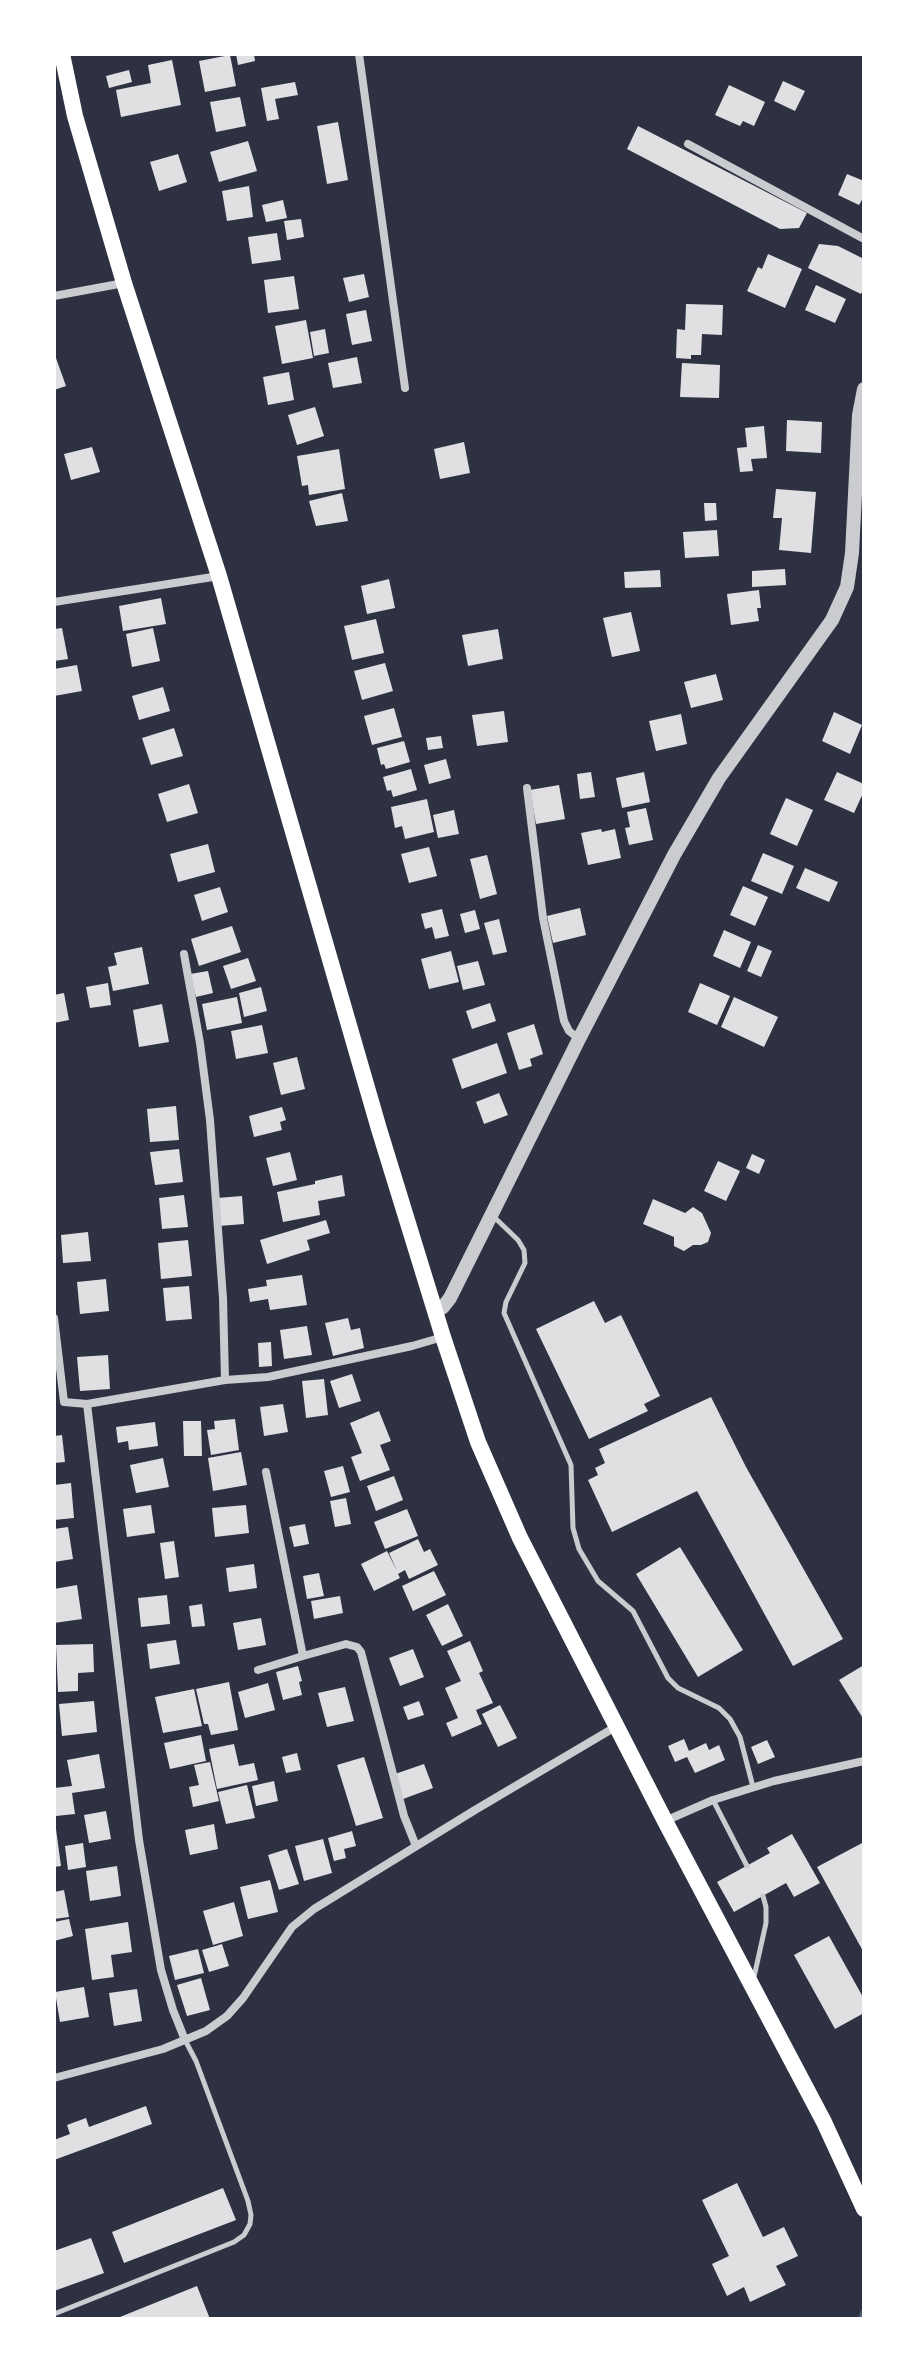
<!DOCTYPE html>
<style>
body{margin:0}
#map{position:relative;width:918px;height:2373px;overflow:hidden;background:#2d3142;font-family:"Noto Serif",serif}
canvas{display:block}
.frame{position:absolute;inset:0;border:56px solid #fff;pointer-events:none}
</style>
<div id="map">
<canvas width="918" height="2373"></canvas>
<div class="frame"></div>
</div>
<script>
const ctx = document.querySelector('canvas').getContext('2d');
ctx.lineJoin = 'round';
const toPath = rows => new Path2D(rows.map(r => 'M' + r).join(''));
function trace(path, color, width, dash) { ctx.strokeStyle = color; ctx.lineWidth = width; ctx.lineCap = dash ? 'butt' : 'round'; ctx.setLineDash(dash || []); ctx.stroke(path); }
function paint(path, color) { ctx.fillStyle = color; ctx.fill(path, 'evenodd'); }
const stream = toPath([
 [861,2319,864,2311]
]);
const building = toPath([
 [236,54,254,54,255,61,238,65],
 [230,55,236,86,205,92,199,61],
 [172,60,181,105,121,117,116,90,151,83,148,65],
 [129,70,132,82,109,88,106,76],
 [783,81,805,91,795,111,774,101],
 [295,82,298,95,275,99,279,119,267,121,261,88],
 [729,85,765,102,754,126,743,121,740,126,715,115],
 [240,97,246,126,216,132,210,102],
 [338,122,348,180,327,184,317,126],
 [638,126,807,213,799,228,780,229,627,149],
 [248,141,257,171,219,182,210,152],
 [178,154,187,182,159,191,150,162],
 [847,174,864,181,864,196,859,205,838,195],
 [249,186,253,217,227,221,222,191],
 [283,200,287,218,266,222,262,205],
 [301,219,304,237,287,240,284,221],
 [277,233,281,260,252,264,248,237],
 [819,244,838,246,864,259,864,288,861,294,808,268],
 [768,254,802,269,785,308,747,291,758,267,762,269],
 [364,274,369,297,349,302,343,278],
 [294,276,299,309,268,313,264,280],
 [816,285,846,299,835,323,805,310],
 [686,304,723,305,722,335,702,334,701,355,691,355,691,359,676,358,677,329,685,330],
 [366,310,372,341,352,345,346,314],
 [306,320,313,358,282,364,275,326],
 [325,329,329,353,314,356,310,332],
 [357,357,362,383,333,388,328,363],
 [56,358,66,386,54,390,54,359],
 [682,363,720,365,719,398,680,397],
 [289,372,294,400,268,405,263,377],
 [315,407,324,436,297,445,288,415],
 [787,420,822,422,821,453,786,451],
 [764,426,767,458,751,459,753,471,740,472,737,448,747,447,745,428],
 [464,442,470,473,440,479,434,449],
 [92,447,100,472,71,480,64,454],
 [339,449,345,489,309,495,308,485,302,486,297,456],
 [776,489,816,492,811,553,779,550,782,518,773,518],
 [342,493,348,521,316,526,309,501],
 [704,503,716,503,717,520,705,521],
 [717,530,719,556,685,558,683,532],
 [785,569,786,585,752,587,752,571],
 [660,570,661,587,625,588,624,572],
 [389,579,395,608,367,614,361,586],
 [759,590,761,608,757,608,759,621,731,625,727,594],
 [161,598,166,624,123,631,119,606],
 [631,612,640,651,612,657,603,618],
 [376,619,384,653,352,660,344,626],
 [62,628,68,659,54,661,54,629],
 [153,628,160,661,132,667,126,634],
 [498,629,503,659,468,666,462,635],
 [385,663,393,691,362,700,354,671],
 [77,665,82,691,54,696,54,669],
 [716,674,723,700,691,708,684,682],
 [163,687,170,711,139,720,132,696],
 [394,708,402,737,372,745,364,716],
 [504,711,508,742,477,746,472,715],
 [834,712,862,725,850,754,822,741],
 [681,714,687,744,656,751,649,721],
 [174,728,183,756,151,765,142,738],
 [441,736,443,748,428,750,426,738],
 [404,741,410,762,386,769,384,764,381,765,377,748],
 [446,759,451,778,429,784,424,765],
 [411,769,417,790,393,797,391,790,387,791,383,777],
 [591,772,595,797,580,799,577,774],
 [644,772,650,802,622,808,616,778],
 [837,772,864,784,864,791,854,813,824,800],
 [189,784,198,813,167,822,158,794],
 [559,785,565,819,536,824,530,790],
 [786,798,813,810,797,846,770,834],
 [427,799,434,832,405,839,402,826,395,828,391,807],
 [646,808,653,840,629,845,625,828,630,827,627,812],
 [454,810,459,834,438,838,433,815],
 [601,829,602,832,615,829,621,858,588,865,581,833],
 [208,844,215,872,178,882,170,854],
 [429,847,437,876,409,883,401,854],
 [763,853,794,866,782,894,751,881],
 [487,855,497,894,480,899,470,859],
 [805,868,838,882,829,902,796,888],
 [743,886,768,897,755,926,730,915],
 [220,887,228,912,202,921,194,895],
 [580,908,586,935,553,943,547,916],
 [442,909,449,936,435,939,432,927,425,929,421,914],
 [475,910,480,929,465,933,460,914],
 [499,919,507,952,493,955,484,923],
 [232,926,241,952,199,966,191,939],
 [724,930,751,942,740,968,713,956],
 [758,945,772,951,761,977,747,971],
 [142,947,149,984,113,991,108,967,117,965,114,953],
 [451,951,459,982,429,989,421,959],
 [248,958,256,981,231,989,223,966],
 [478,961,485,985,463,990,457,966],
 [208,971,213,993,196,997,190,974],
 [108,983,111,1005,90,1008,86,987],
 [700,983,730,996,717,1025,688,1012],
 [261,987,267,1011,244,1017,239,993],
 [64,993,69,1020,54,1023,54,995],
 [237,997,242,1023,207,1030,202,1004],
 [734,997,778,1017,764,1047,721,1027],
 [490,1003,496,1021,472,1029,466,1011],
 [162,1004,169,1042,139,1047,133,1010],
 [534,1024,543,1054,530,1059,532,1066,519,1070,507,1033],
 [262,1025,268,1053,236,1059,231,1031],
 [497,1043,507,1073,462,1089,452,1059],
 [297,1057,305,1089,281,1095,273,1063],
 [499,1093,508,1115,484,1124,476,1102],
 [176,1106,179,1140,150,1142,147,1109],
 [282,1107,286,1120,280,1122,282,1130,254,1137,249,1116],
 [179,1149,183,1182,155,1185,150,1152],
 [290,1152,297,1180,273,1186,266,1158],
 [752,1154,765,1160,759,1174,746,1168],
 [718,1161,740,1171,726,1201,704,1191],
 [342,1175,345,1196,318,1201,320,1215,283,1222,277,1192,315,1184,315,1181],
 [184,1195,188,1227,162,1229,159,1198],
 [242,1196,244,1224,219,1226,217,1198],
 [653,1199,685,1213,693,1207,702,1213,711,1233,708,1242,701,1245,693,1245,684,1251,674,1246,674,1237,643,1224],
 [326,1220,330,1233,307,1240,310,1250,267,1264,260,1240],
 [88,1232,91,1261,63,1263,61,1235],
 [188,1240,192,1276,161,1279,158,1243],
 [302,1275,307,1305,270,1310,268,1299,250,1302,248,1289,267,1286,266,1280],
 [106,1279,109,1311,80,1314,77,1282],
 [189,1286,192,1319,166,1321,163,1288],
 [594,1301,605,1323,621,1315,660,1396,644,1404,648,1411,589,1439,536,1329],
 [348,1318,351,1330,360,1328,364,1348,333,1356,325,1323],
 [307,1326,312,1355,284,1359,280,1330],
 [271,1342,272,1366,259,1367,258,1343],
 [108,1355,110,1389,80,1391,77,1357],
 [352,1374,361,1401,339,1408,330,1381],
 [324,1379,328,1415,306,1418,302,1381],
 [711,1397,746,1467,843,1639,793,1666,697,1491,612,1532,588,1480,598,1475,595,1468,605,1463,599,1449],
 [283,1404,288,1432,264,1436,260,1407],
 [379,1411,391,1441,380,1445,390,1470,360,1481,351,1457,362,1453,350,1423],
 [235,1419,239,1450,211,1455,207,1430,215,1429,214,1421],
 [183,1421,201,1421,202,1456,184,1456],
 [155,1422,158,1446,129,1450,128,1441,118,1443,116,1427],
 [62,1435,65,1462,54,1463,54,1436],
 [241,1452,247,1485,213,1491,208,1458],
 [163,1458,169,1487,136,1493,130,1465],
 [343,1466,350,1492,331,1497,324,1471],
 [394,1476,403,1500,376,1511,367,1486],
 [71,1483,74,1518,54,1520,54,1485],
 [346,1498,351,1524,335,1527,330,1501],
 [151,1505,155,1533,127,1537,123,1509],
 [246,1505,249,1533,215,1537,212,1508],
 [407,1509,418,1536,385,1549,374,1522],
 [305,1524,309,1544,294,1547,289,1527],
 [68,1527,73,1559,54,1562,54,1529],
 [418,1539,424,1552,430,1549,438,1565,409,1579,405,1570,398,1574,400,1578,374,1591,361,1564,387,1551,397,1571,389,1553],
 [174,1541,179,1577,165,1579,160,1543],
 [680,1547,743,1650,698,1677,636,1574],
 [254,1564,257,1588,229,1592,226,1568],
 [434,1571,446,1595,413,1611,402,1586],
 [319,1573,324,1596,307,1599,303,1576],
 [77,1585,82,1619,54,1623,54,1589],
 [167,1595,170,1624,141,1627,138,1598],
 [340,1596,343,1613,314,1619,311,1601],
 [202,1604,205,1626,192,1627,189,1606],
 [448,1604,463,1636,442,1646,426,1615],
 [261,1618,266,1645,238,1650,233,1623],
 [176,1640,180,1664,150,1669,147,1644],
 [470,1641,483,1671,479,1673,493,1703,476,1710,482,1724,452,1737,446,1723,458,1718,445,1688,461,1681,447,1651],
 [93,1644,94,1672,78,1673,78,1691,58,1692,56,1645],
 [413,1649,424,1677,400,1686,389,1658],
 [864,1665,864,1720,839,1680],
 [298,1666,302,1681,299,1682,302,1695,283,1700,276,1672],
 [229,1682,238,1730,211,1735,208,1724,204,1724,196,1689],
 [268,1683,275,1710,245,1718,238,1692],
 [345,1687,354,1721,327,1727,318,1693],
 [194,1689,202,1726,163,1733,155,1697],
 [94,1701,97,1732,62,1736,59,1704],
 [419,1701,424,1715,408,1720,403,1707],
 [500,1705,517,1738,498,1747,482,1714],
 [201,1735,206,1761,170,1769,164,1743],
 [684,1739,689,1751,706,1743,709,1750,719,1745,725,1760,695,1773,687,1757,675,1762,668,1746],
 [767,1740,775,1757,758,1764,751,1747],
 [234,1744,239,1766,254,1763,258,1780,217,1789,209,1749],
 [297,1753,301,1770,286,1773,282,1757],
 [99,1754,105,1788,72,1793,75,1814,56,1816,54,1788,72,1786,67,1760],
 [364,1757,383,1818,356,1826,337,1765],
 [210,1762,219,1801,193,1807,189,1787,199,1785,194,1765],
 [424,1764,433,1788,403,1799,395,1774],
 [274,1781,278,1801,256,1806,252,1786],
 [247,1785,255,1818,226,1824,218,1792],
 [106,1811,111,1839,89,1843,84,1815],
 [214,1824,218,1849,190,1855,185,1830],
 [54,1829,56,1829,61,1866,54,1867],
 [352,1831,356,1846,344,1849,346,1858,334,1861,328,1838],
 [792,1834,820,1883,794,1897,786,1883,734,1912,717,1882,770,1853,767,1848],
 [323,1839,332,1873,304,1881,295,1846],
 [864,1842,864,1953,817,1867],
 [83,1843,86,1867,68,1870,65,1846],
 [287,1849,299,1884,279,1890,268,1855],
 [117,1866,121,1896,90,1901,86,1871],
 [270,1880,278,1912,248,1919,240,1887],
 [64,1890,69,1917,54,1919,54,1892],
 [234,1902,243,1936,213,1945,203,1911],
 [69,1919,73,1936,54,1941,54,1922],
 [128,1922,132,1952,111,1955,114,1977,92,1980,85,1929],
 [829,1936,864,1999,864,2013,835,2029,794,1955],
 [222,1944,229,1966,209,1972,202,1950],
 [198,1949,204,1973,175,1980,169,1956],
 [201,1978,210,2010,187,2016,177,1985],
 [84,1987,89,2017,60,2022,55,1992],
 [137,1989,142,2021,114,2026,109,1993],
 [146,2106,152,2124,54,2160,54,2140,70,2134,67,2125,86,2118,89,2127],
 [737,2183,763,2237,784,2227,798,2256,776,2266,786,2285,750,2302,744,2287,727,2296,712,2264,729,2256,702,2200],
 [223,2188,236,2220,124,2263,112,2232],
 [91,2238,104,2273,54,2291,54,2251],
 [197,2286,210,2319,115,2319]
]);
const service = toPath([
 [492,1215,518,1240,524,1250,525,1263,506,1302,504,1313,571,1465,573,1528,579,1549,598,1581,633,1611,668,1678,678,1688,719,1708,730,1719,740,1737,753,1787],
 [713,1800,747,1866],
 [754,1977,766,1923,766,1907,763,1896],
 [54,2314,234,2242,244,2235,250,2224,251,2215,248,2201,196,2061,185,2040]
]);
const minor = toPath([
 [359,54,405,388],
 [688,144,864,239],
 [54,296,124,283],
 [54,602,219,576],
 [527,788,543,918,564,1021,569,1031,579,1039],
 [184,954,200,1043,210,1120,223,1298,225,1380],
 [54,1318,64,1402,87,1404,225,1380,268,1377,412,1346,443,1337],
 [87,1404,139,1840,161,1970,173,2010,185,2040],
 [266,1472,303,1656,346,1644,357,1647,361,1652,404,1816,416,1846],
 [258,1670,303,1656],
 [665,1821,713,1800,774,1781,864,1761],
 [54,2078,163,2049,206,2031,227,2016,243,1998,292,1927,314,1909,475,1810,617,1726]
]);
const tertiary = toPath([
 [435,1312,443,1307,450,1298,579,1039,674,855,719,778,832,620,847,587,852,553,859,415,864,389]
]);
const primary = toPath([
 [62,54,75,116,124,283,219,576,379,1129,443,1337,478,1442,520,1538,665,1821,824,2122,864,2209]
]);
trace(stream, '#4f5d75', 6);
paint(building, '#e0e0e3');
trace(service, '#caccd0', 5);
trace(minor, '#caccd0', 8);
trace(tertiary, '#caccd0', 14);
trace(primary, '#fff', 16);
</script>
